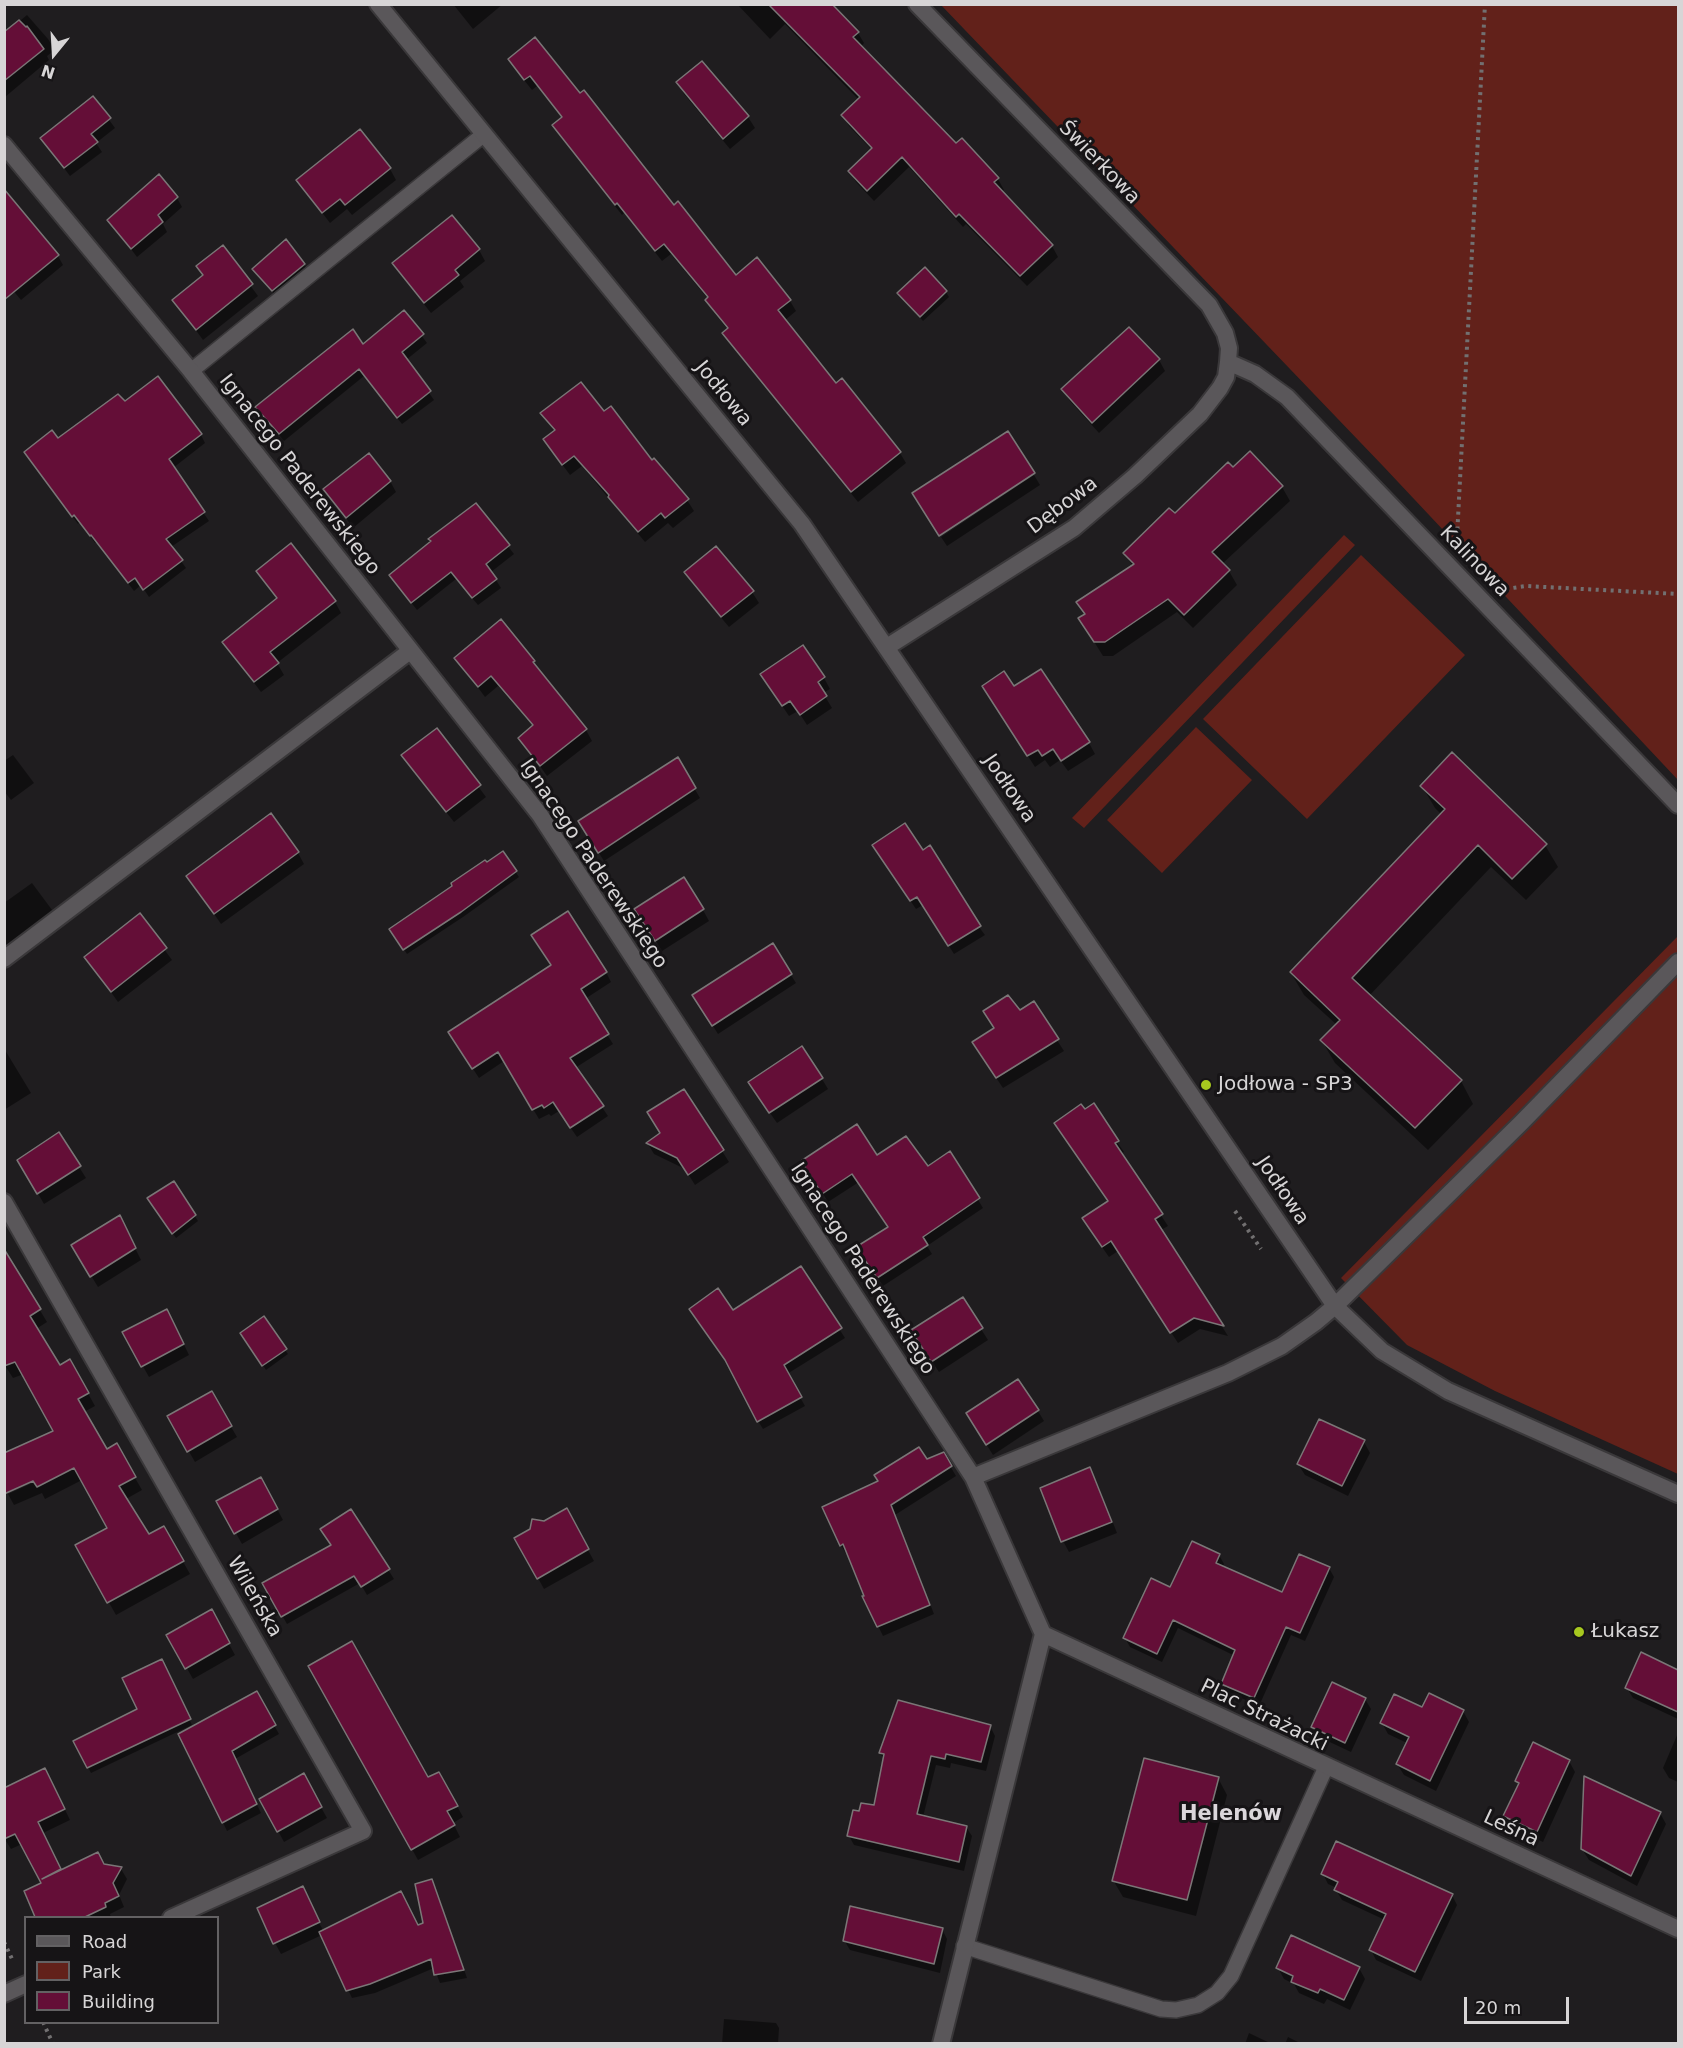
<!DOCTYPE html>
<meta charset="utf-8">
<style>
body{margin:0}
#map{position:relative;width:1683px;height:2048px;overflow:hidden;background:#1f1d1f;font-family:"DejaVu Sans",sans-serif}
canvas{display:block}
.frame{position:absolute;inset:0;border:6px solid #d7d5d6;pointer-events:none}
.legend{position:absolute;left:24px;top:1916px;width:195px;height:108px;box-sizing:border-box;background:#161416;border:2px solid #636163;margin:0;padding:8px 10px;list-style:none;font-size:18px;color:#d7d5d6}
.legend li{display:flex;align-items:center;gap:12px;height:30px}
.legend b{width:30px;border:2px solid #636163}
.north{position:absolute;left:24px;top:24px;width:60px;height:60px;-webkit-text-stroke:4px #161416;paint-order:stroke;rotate:198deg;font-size:16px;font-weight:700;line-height:24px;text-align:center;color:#d7d5d6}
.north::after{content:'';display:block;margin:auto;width:21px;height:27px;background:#d7d5d6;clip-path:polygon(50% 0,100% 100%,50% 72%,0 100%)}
.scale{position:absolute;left:1464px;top:1997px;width:105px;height:27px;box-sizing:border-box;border:3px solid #d7d5d6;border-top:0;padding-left:8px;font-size:18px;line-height:21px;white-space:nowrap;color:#d7d5d6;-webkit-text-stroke:4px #161416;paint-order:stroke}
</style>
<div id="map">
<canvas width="1683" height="2048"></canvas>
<div class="frame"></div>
<ul class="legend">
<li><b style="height:8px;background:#5a575a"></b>Road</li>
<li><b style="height:16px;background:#62211a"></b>Park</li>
<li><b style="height:16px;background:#640e37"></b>Building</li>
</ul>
<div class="north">N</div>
<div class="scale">20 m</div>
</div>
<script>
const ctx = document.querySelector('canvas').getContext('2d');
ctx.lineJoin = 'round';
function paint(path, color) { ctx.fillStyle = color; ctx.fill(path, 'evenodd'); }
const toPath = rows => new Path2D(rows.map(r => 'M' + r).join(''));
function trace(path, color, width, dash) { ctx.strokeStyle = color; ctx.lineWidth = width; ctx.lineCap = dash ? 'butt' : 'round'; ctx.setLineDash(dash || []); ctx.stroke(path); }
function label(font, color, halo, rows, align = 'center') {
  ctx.font = font + ' "DejaVu Sans",sans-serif'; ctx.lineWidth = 6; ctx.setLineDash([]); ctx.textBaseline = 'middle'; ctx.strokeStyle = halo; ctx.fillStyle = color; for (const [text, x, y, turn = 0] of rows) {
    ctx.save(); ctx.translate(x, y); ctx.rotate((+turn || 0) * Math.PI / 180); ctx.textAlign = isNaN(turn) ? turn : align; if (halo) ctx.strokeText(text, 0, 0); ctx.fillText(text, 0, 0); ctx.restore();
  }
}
const green = toPath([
 [941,5,1678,5,1678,780,1383,466],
 [1344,535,1355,545,1084,828,1072,818],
 [1361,555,1465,655,1307,819,1203,719],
 [1196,727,1252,780,1162,873,1107,820],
 [1678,936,1678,1474,1495,1391,1407,1345,1341,1278]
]);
const shadow = toPath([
 [453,4,503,4,473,29],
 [737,4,830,4,858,33,864,43,861,47,956,145,962,140,998,179,1004,190,1001,192,1052,246,1058,257,1027,286,966,224,963,227,909,167,874,201,856,182,850,172,872,150,849,126,843,116,859,100,785,24,770,39],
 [27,15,48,39,55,50,47,56,49,60,5,97,4,34],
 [535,39,674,207,735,277,790,301,796,311,784,321,836,385,900,453,906,463,858,502,730,344,724,333,728,330,713,311,707,300,708,299,671,254,662,261,624,213,622,215,560,136,554,126,563,118,537,86,532,90,516,70],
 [702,63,748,117,755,128,730,149,684,94,678,83],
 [93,98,115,128,96,143,102,152,70,176,42,139],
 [390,169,396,180,352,215,347,209,330,223,298,181],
 [177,198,182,207,163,224,167,232,137,257,109,220],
 [222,247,258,296,203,340,174,300,204,276],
 [479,250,485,261,460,281,464,287,431,313,400,274,394,263],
 [58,256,63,265,21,300,6,282],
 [304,264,307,269,275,295,253,269],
 [946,292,949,297,923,321,899,294],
 [404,312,427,343,406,360,434,400,402,424,364,376,284,441,262,414,363,346],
 [1159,360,1165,371,1099,433,1070,401,1063,390],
 [124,403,201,435,205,443,173,468,209,521,171,547,186,568,149,597,141,585,134,591,97,542,95,543,80,522,78,524,31,460,58,441],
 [542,413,604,413,687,500,694,511,673,528,668,523,645,542,582,466,570,475,544,440,555,432],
 [1233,469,1282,487,1290,501,1222,564,1229,571,1237,585,1193,628,1177,612,1113,656,1103,656,1088,632,1086,615,1133,567,1125,553],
 [1034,475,1040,485,947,546,941,537],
 [390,481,396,492,353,528,325,489],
 [476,505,514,554,491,572,501,588,478,605,456,579,417,610,396,583],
 [258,571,335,602,341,613,277,663,284,675,261,692,224,643,278,600],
 [686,572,752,592,759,603,729,627,692,583],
 [501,621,586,730,592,741,547,776,520,738,534,727,498,686,485,697,456,658],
 [824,678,830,689,823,693,832,708,807,725,798,711,789,716,768,685],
 [1013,688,1089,743,1095,754,1068,771,1060,760,1050,767,1045,760,1035,767,990,697],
 [436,730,486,797,454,822,410,766,403,755],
 [13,755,34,783,11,800,4,791,4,761],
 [677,759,700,798,604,861,585,831],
 [1422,786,1545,845,1558,867,1526,900,1491,867,1369,996,1461,1081,1473,1104,1428,1150,1335,1063,1322,1041,1337,1025,1304,995,1291,973,1442,815,1435,808],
 [922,852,985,935,954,954,923,905,916,909,879,854],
 [298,853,304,864,221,924,188,876],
 [503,853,519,877,463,917,407,954,391,930],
 [32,883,58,918,4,949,4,903],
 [703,910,709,921,662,951,643,920],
 [139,915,172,960,118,1002,86,957],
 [772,945,796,983,718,1034,699,1004],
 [606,972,611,982,585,999,613,1044,575,1068,608,1116,577,1137,559,1111,551,1116,549,1114,539,1119,504,1061,479,1078,456,1043],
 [1033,1003,1064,1051,1003,1088,980,1054,1019,1012],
 [5,1050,31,1093,4,1110,4,1050],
 [822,1079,828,1089,777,1123,756,1093],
 [684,1091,729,1162,695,1185,685,1169,654,1154,648,1144,662,1133],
 [1084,1111,1117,1142,1124,1152,1121,1154,1168,1226,1161,1230,1228,1336,1200,1329,1178,1343,1118,1251,1109,1257,1090,1230,1109,1202],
 [58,1134,86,1178,44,1204,19,1160],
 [950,1154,983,1208,927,1246,932,1254,883,1286,863,1256,889,1228,859,1182,828,1202,808,1170,877,1157,928,1168],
 [174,1183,198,1221,176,1238,152,1203],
 [125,1228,141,1260,98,1287,73,1246],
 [800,1268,845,1338,787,1374,805,1406,763,1429,758,1421,733,1312],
 [20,1277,47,1322,36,1329,60,1367,70,1361,95,1406,84,1412,107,1451,116,1445,142,1490,126,1499,149,1536,164,1528,190,1574,116,1615,77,1546,109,1529,82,1480,45,1499,42,1493,14,1505,8,1494,41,1479,56,1431,24,1374,13,1378,4,1364],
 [962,1299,988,1340,939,1372,919,1342],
 [173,1322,189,1355,149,1377,124,1333],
 [245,1338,285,1350,288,1354,266,1370],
 [211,1393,237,1437,195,1462,169,1417],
 [1038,1411,1044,1421,993,1455,974,1425],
 [1364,1442,1370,1453,1348,1496,1305,1475,1298,1464],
 [943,1454,956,1476,895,1515,934,1614,883,1636,864,1597,866,1596,848,1553,846,1554,841,1545,926,1461],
 [1089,1469,1096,1480,1117,1533,1069,1552,1063,1541],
 [261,1479,283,1520,242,1544,218,1501],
 [566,1510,594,1561,544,1589,516,1538],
 [351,1511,394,1579,367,1595,360,1583,287,1624,264,1584,333,1546],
 [1219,1555,1224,1564,1223,1567,1283,1594,1329,1568,1334,1577,1305,1641,1291,1635,1259,1706,1228,1692,1223,1683,1235,1656,1178,1628,1162,1662,1130,1647,1125,1638,1171,1589],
 [211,1611,235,1655,193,1679,168,1635],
 [1642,1654,1678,1671,1678,1719,1633,1698,1627,1688],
 [164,1666,192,1725,91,1773,75,1742,139,1710],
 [310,1666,428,1779,439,1773,463,1817,453,1823,460,1837,418,1860],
 [256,1693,279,1734,235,1759,261,1813,227,1831,180,1734],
 [1365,1699,1371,1709,1351,1752,1319,1737,1313,1727],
 [1423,1709,1463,1711,1469,1722,1436,1791,1404,1775,1397,1764,1407,1743,1388,1734,1382,1723],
 [990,1726,995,1736,986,1771,951,1763,950,1768,936,1765,923,1817,966,1827,972,1836,964,1871,854,1845,849,1836,860,1812,875,1807,884,1760,880,1753],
 [1678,1733,1678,1782,1669,1778,1663,1768],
 [1569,1761,1575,1772,1543,1842,1511,1827,1505,1816,1519,1785,1517,1781],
 [303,1775,327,1818,284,1842,261,1799],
 [1218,1778,1227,1795,1196,1916,1123,1897,1113,1880],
 [51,1781,70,1820,43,1833,62,1871,105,1866,121,1869,127,1879,119,1895,124,1907,110,1914,111,1918,37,1918,26,1892,43,1884,22,1844,11,1849,4,1838],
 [1660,1813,1666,1824,1637,1886,1589,1860,1582,1849],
 [1323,1874,1452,1895,1457,1905,1421,1981,1376,1960,1371,1950,1385,1920,1342,1900,1336,1890,1337,1888,1328,1884],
 [431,1881,436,1890,467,1978,440,1983,434,1968,375,1993,352,1998,322,1935,281,1954,275,1943,315,1916,323,1930,418,1926,425,1924],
 [942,1929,947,1939,940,1973,850,1950,844,1940],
 [1278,1968,1359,1968,1365,1979,1350,2010,1327,1999,1324,2004,1299,1993,1294,1984,1284,1979],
 [724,2019,776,2023,779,2028,778,2044,722,2044],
 [1249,2033,1272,2044,1245,2044],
 [1288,2037,1302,2044,1285,2044]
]);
const building = toPath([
 [768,4,832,4,859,32,853,37,956,143,962,138,999,178,994,182,1053,245,1020,276,959,214,956,217,902,157,867,191,848,171,872,148,841,115,860,97,768,4],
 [19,20,26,27,27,26,44,49,4,81,4,32,19,20],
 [535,37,580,93,584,90,674,205,678,201,736,275,757,257,791,300,778,310,836,383,842,378,901,452,851,492,722,333,728,328,705,300,708,297,664,244,655,251,617,203,615,205,552,125,562,117,530,76,524,80,508,59,535,37],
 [702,61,749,116,723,139,676,82,702,61],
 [93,96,111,118,91,134,98,142,64,168,40,138,93,96],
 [360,129,391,168,345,205,340,199,322,213,296,180,360,129],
 [159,174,178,197,158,215,163,222,131,249,107,220,159,174],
 [4,189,59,255,4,300,4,189],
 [452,215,480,249,455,270,459,275,424,303,392,263,452,215],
 [286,239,305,264,272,291,252,269,286,239],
 [223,245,253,284,196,330,172,300,203,275,196,266,223,245],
 [925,267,947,291,920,317,897,293,925,267],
 [404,310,424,334,402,352,431,391,397,418,359,369,279,434,255,407,353,329,363,344,404,310],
 [1129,327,1160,359,1092,423,1061,389,1129,327],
 [158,376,202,434,169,459,205,512,166,539,183,560,143,590,135,578,128,583,91,535,90,536,74,515,72,517,24,452,52,430,58,438,118,394,125,401,158,376],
 [581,382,604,411,611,406,652,460,654,458,689,499,665,518,661,513,638,532,608,497,609,495,574,456,562,465,543,439,555,430,540,413,581,382],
 [1008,431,1035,473,939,536,912,493,1008,431],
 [1250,451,1283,486,1212,552,1230,570,1184,615,1168,599,1105,642,1094,642,1078,618,1085,614,1076,602,1134,564,1123,553,1169,508,1175,513,1228,462,1233,467,1250,451],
 [369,453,391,481,346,518,323,489,369,453],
 [476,503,510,545,486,564,497,579,472,598,451,572,411,603,389,575,431,541,428,539,476,503],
 [291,543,336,601,270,652,279,663,254,682,222,642,277,598,256,571,291,543],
 [716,546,754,591,721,617,684,572,716,546],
 [501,619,535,661,533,662,587,729,540,766,518,738,533,725,491,676,478,687,454,658,501,619],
 [803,645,825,677,818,682,827,696,800,715,790,701,782,706,760,674,803,645],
 [1041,669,1090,742,1061,761,1053,749,1042,756,1038,750,1027,756,982,686,1004,671,1014,686,1041,669],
 [437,728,481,785,446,812,401,755,437,728],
 [1452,752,1547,844,1512,879,1478,845,1352,978,1462,1080,1415,1128,1320,1040,1340,1020,1290,972,1445,809,1420,786,1452,752],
 [678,757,696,788,598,853,578,821,678,757],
 [271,813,299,852,214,914,186,876,271,813],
 [905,823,923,850,930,845,981,926,948,946,917,897,910,901,872,845,905,823],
 [503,851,517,871,461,912,403,950,389,929,452,886,451,883,485,860,487,862,503,851],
 [684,877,704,909,655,941,634,909,684,877],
 [568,911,607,972,581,989,609,1034,570,1058,604,1106,570,1128,553,1102,544,1108,542,1105,532,1110,498,1052,472,1069,448,1032,551,965,531,935,568,911],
 [140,913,167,948,111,992,84,957,140,913],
 [773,943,792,974,712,1026,692,995,773,943],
 [1008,995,1020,1010,1034,1001,1059,1039,996,1078,972,1042,994,1028,983,1011,1008,995],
 [802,1046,823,1078,769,1113,748,1082,802,1046],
 [684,1089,724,1150,688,1175,677,1158,646,1143,660,1133,647,1112,684,1089],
 [1094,1103,1119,1141,1115,1143,1163,1214,1155,1219,1224,1326,1194,1318,1170,1333,1111,1241,1102,1247,1082,1218,1108,1201,1054,1123,1081,1104,1085,1109,1094,1103],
 [857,1124,877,1155,906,1136,928,1166,950,1151,980,1198,923,1237,928,1245,877,1278,856,1247,888,1227,852,1174,822,1194,801,1161,857,1124],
 [59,1132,81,1166,37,1194,17,1160,59,1132],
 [174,1181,196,1215,172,1234,147,1198,174,1181],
 [120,1215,136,1248,90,1277,71,1245,120,1215],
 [4,1249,41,1309,30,1316,60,1365,70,1359,89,1393,78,1399,107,1449,117,1443,136,1477,119,1486,149,1534,164,1526,184,1561,107,1603,75,1545,107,1528,74,1468,37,1487,33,1481,4,1494,4,1453,53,1431,15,1362,4,1366,4,1249],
 [801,1266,842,1328,784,1365,802,1397,757,1422,725,1360,689,1309,718,1288,733,1310,801,1266],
 [963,1297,983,1328,931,1362,911,1330,963,1297],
 [167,1309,184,1344,141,1367,122,1332,167,1309],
 [264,1316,287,1349,262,1366,240,1333,264,1316],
 [1018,1379,1039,1410,986,1445,966,1413,1018,1379],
 [212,1391,232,1426,187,1452,167,1416,212,1391],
 [1319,1419,1365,1440,1342,1486,1297,1464,1319,1419],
 [919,1447,927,1459,944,1452,952,1466,891,1505,930,1605,877,1627,862,1596,864,1596,843,1544,840,1546,822,1507,878,1481,874,1475,919,1447],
 [1090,1467,1112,1522,1061,1542,1040,1488,1090,1467],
 [261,1477,278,1509,234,1534,216,1501,261,1477],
 [567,1508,589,1549,537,1579,514,1538,530,1529,532,1519,544,1521,567,1508],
 [351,1509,390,1569,361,1587,354,1576,281,1617,262,1583,331,1545,320,1529,351,1509],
 [1192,1541,1220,1554,1216,1563,1282,1592,1299,1554,1330,1567,1300,1633,1286,1627,1254,1698,1221,1684,1235,1650,1173,1620,1157,1654,1123,1638,1151,1578,1170,1587,1192,1541],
 [212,1609,230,1643,185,1669,166,1635,212,1609],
 [352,1641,428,1777,439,1772,458,1806,447,1811,455,1825,411,1850,308,1666,352,1641],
 [1641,1652,1678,1670,1678,1712,1625,1688,1641,1652],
 [162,1659,191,1719,87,1768,73,1741,137,1709,122,1678,162,1659],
 [1332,1682,1366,1698,1345,1743,1311,1727,1332,1682],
 [257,1691,276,1725,232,1751,257,1804,222,1823,178,1734,257,1691],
 [1429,1693,1464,1710,1430,1781,1396,1764,1409,1737,1380,1723,1394,1694,1422,1707,1429,1693],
 [898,1700,991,1725,981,1762,946,1754,945,1759,931,1756,917,1814,967,1826,959,1862,847,1836,853,1810,859,1811,861,1803,874,1805,884,1754,879,1753,898,1700],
 [1533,1742,1570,1760,1537,1832,1503,1816,1519,1783,1515,1781,1533,1742],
 [1144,1758,1219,1777,1187,1900,1112,1881,1144,1758],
 [45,1768,65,1809,38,1822,61,1869,42,1879,98,1852,104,1864,122,1867,113,1883,119,1896,105,1903,106,1907,85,1917,35,1917,24,1891,41,1883,15,1834,4,1839,4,1788,45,1768],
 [304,1773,322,1807,277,1832,259,1799,304,1773],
 [1584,1776,1661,1812,1631,1876,1581,1849,1584,1776],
 [1336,1841,1453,1894,1415,1972,1369,1950,1386,1914,1334,1890,1338,1882,1321,1874,1336,1841],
 [432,1879,464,1970,434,1975,431,1959,370,1984,346,1991,319,1932,401,1891,418,1925,423,1923,415,1884,432,1879],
 [303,1886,320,1922,273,1944,257,1908,303,1886],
 [850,1906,943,1928,934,1964,843,1941,850,1906],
 [1291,1935,1360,1967,1344,2000,1320,1989,1318,1993,1291,1982,1293,1976,1276,1968,1291,1935]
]);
const path = toPath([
 [1457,537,1485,4],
 [1506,589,1526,586,1678,594],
 [1235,1211,1261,1249],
 [4,1942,13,1961],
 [43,2022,53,2044]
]);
const service = toPath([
 [191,371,483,135],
 [964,1946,1161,2009,1176,2010,1198,2005,1217,1993,1231,1976,1326,1767]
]);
const minor = toPath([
 [378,4,802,524,1335,1306,1382,1351,1448,1391,1678,1494],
 [4,145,191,371,540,815,973,1477,1043,1634],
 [1228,362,1255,374,1287,397,1678,805],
 [887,647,1074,528,1135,476,1200,414,1220,388,1226,377,1228,362,1229,348,1225,333,1209,305,917,4],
 [4,959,410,651],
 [4,1202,363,1831,171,1918],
 [973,1477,1228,1373,1282,1346,1316,1322,1335,1306,1521,1123,1678,962],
 [1043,1634,1678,1929],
 [4,1994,26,1984],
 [941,2044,1043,1634]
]);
const markers = [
 [1206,1085,6,"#a7c81f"],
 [1579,1632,6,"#a7c81f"]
];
const streetNames = [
 ["Świerkowa",1099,163,46],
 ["Jodłowa",723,394,51],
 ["Ignacego Paderewskiego",299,475,52],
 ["Dębowa",1063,506,-37],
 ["Kalinowa",1474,562,46],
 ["Jodłowa",1009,789,56],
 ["Ignacego Paderewskiego",593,864,56],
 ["Jodłowa",1282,1191,56],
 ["Ignacego Paderewskiego",862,1269,57],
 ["Wileńska",254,1597,60],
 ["Plac Strażacki",1264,1716,26],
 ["Leśna",1511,1829,25]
];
const poiNames = [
 ["Jodłowa - SP3",1218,1085],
 ["Łukasz",1591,1632]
];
const neighbourhoodNames = [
 ["Helenów",1231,1815]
];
paint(green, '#62211a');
paint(shadow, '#0007');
paint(building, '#640e37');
trace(building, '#7b7677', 1.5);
trace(service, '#3a383a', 18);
trace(minor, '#3a383a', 20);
trace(path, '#727071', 4, [3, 4.5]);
trace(service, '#5a575a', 15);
trace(minor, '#5a575a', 16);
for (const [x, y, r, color] of markers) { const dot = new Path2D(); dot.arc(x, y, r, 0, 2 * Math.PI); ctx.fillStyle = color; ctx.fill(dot); trace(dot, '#161416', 2); }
label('20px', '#d7d5d6', '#161416', streetNames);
label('20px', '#d7d5d6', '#161416', poiNames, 'left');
label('bold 21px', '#dbd7db', '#161416', neighbourhoodNames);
</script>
